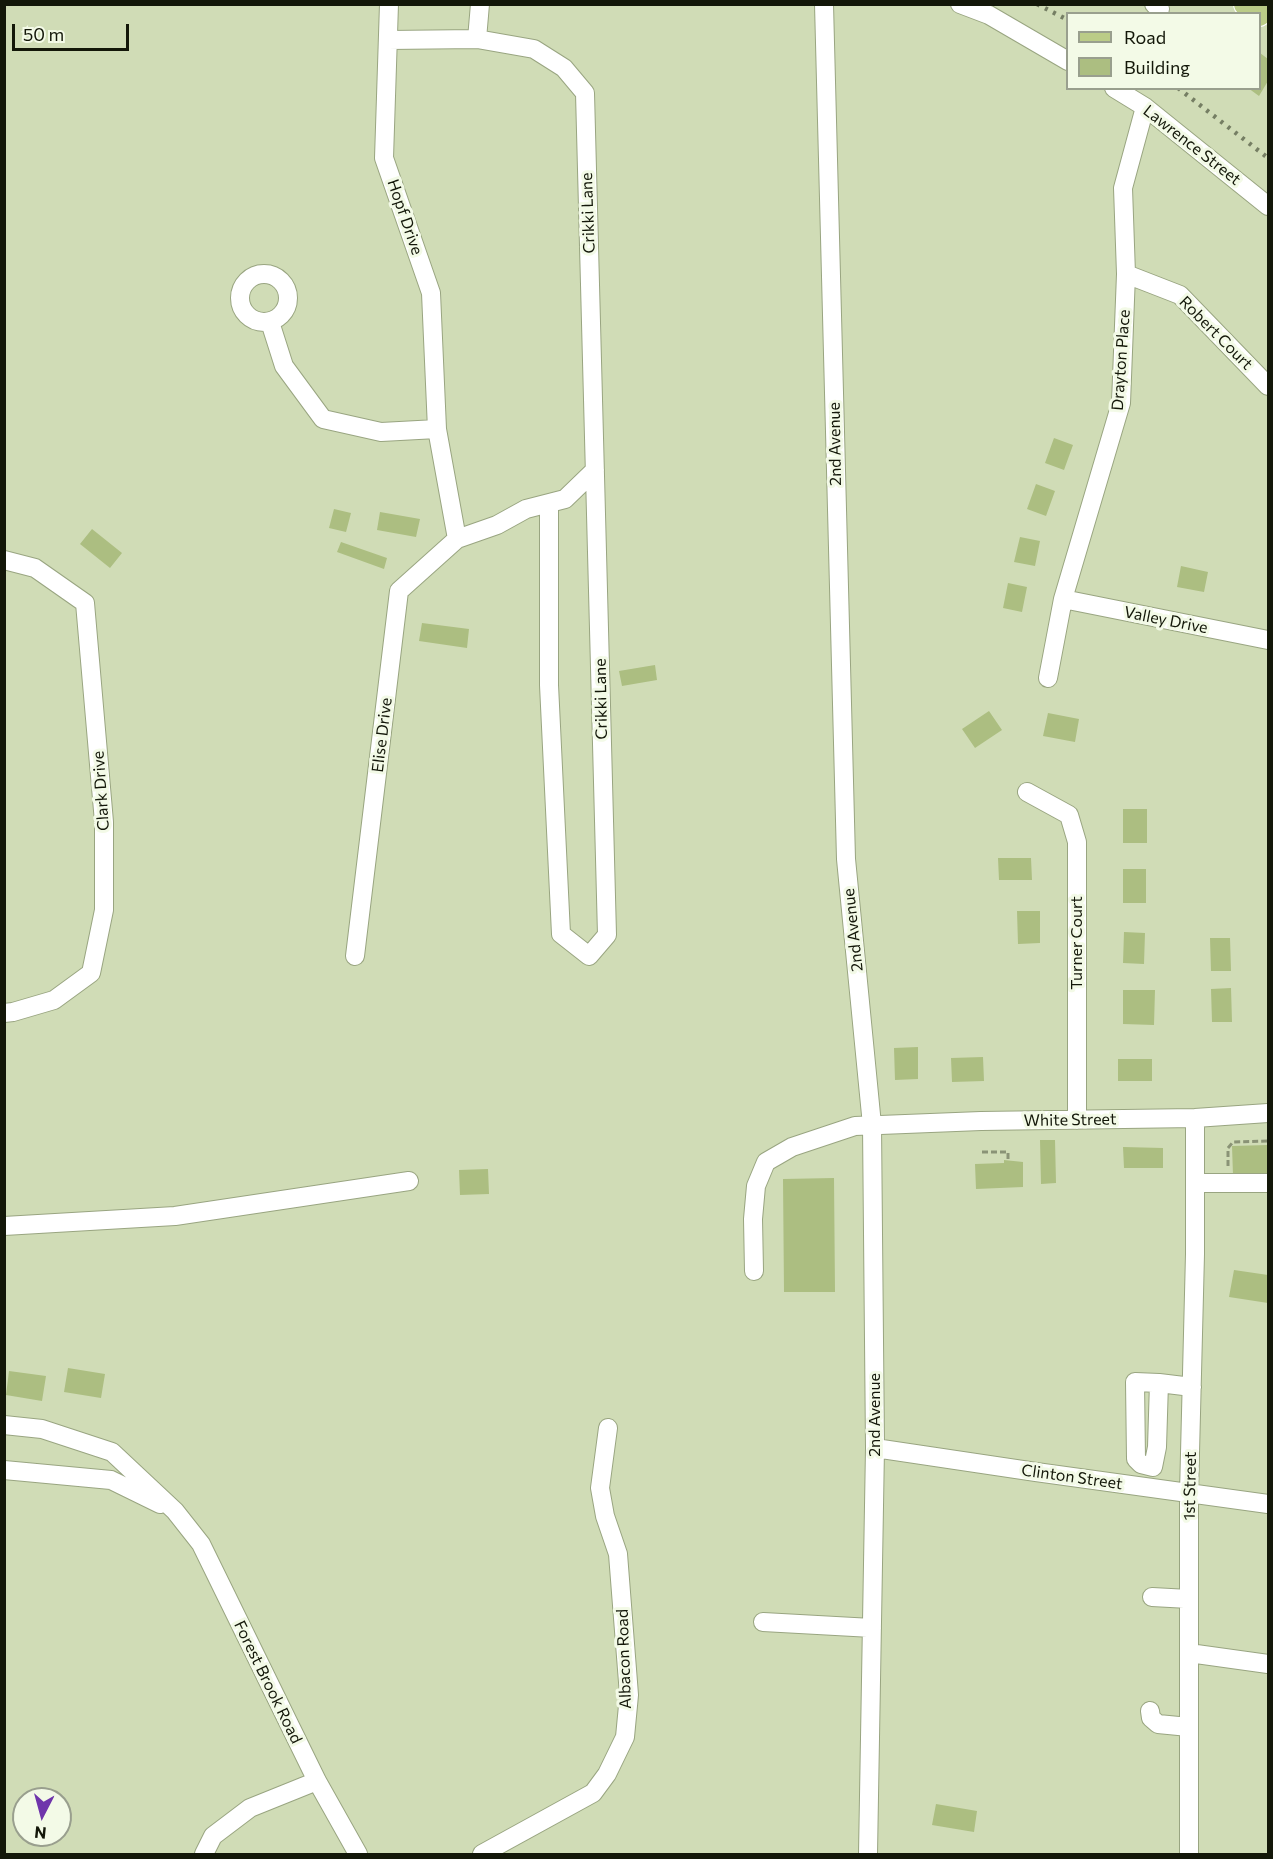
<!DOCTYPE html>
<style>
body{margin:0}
#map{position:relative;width:1273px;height:1859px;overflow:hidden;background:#d0dcb6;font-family:Commissioner,sans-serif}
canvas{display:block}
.frame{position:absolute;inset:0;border:6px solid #131709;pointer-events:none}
.legend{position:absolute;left:1066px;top:12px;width:195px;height:78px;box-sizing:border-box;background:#f3fae7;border:2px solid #999f8e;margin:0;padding:8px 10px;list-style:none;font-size:18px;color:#131709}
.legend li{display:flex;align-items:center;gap:12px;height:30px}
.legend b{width:30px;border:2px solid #999f8e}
.north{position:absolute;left:12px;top:1787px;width:60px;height:60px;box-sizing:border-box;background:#f3fae7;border:2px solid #999f8e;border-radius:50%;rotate:186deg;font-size:16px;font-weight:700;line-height:24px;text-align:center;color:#131709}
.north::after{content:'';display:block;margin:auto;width:21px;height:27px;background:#6f35ab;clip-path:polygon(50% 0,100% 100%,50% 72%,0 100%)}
.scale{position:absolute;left:12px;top:24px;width:117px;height:27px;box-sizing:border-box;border:3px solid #131709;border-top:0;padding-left:8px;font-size:18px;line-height:21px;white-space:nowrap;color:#131709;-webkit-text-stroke:4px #f3fae7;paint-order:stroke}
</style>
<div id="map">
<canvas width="1273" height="1859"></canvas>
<div class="frame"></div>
<ul class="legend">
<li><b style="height:8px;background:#bbcc87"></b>Road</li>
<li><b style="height:16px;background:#acbe81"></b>Building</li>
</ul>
<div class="north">N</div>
<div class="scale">50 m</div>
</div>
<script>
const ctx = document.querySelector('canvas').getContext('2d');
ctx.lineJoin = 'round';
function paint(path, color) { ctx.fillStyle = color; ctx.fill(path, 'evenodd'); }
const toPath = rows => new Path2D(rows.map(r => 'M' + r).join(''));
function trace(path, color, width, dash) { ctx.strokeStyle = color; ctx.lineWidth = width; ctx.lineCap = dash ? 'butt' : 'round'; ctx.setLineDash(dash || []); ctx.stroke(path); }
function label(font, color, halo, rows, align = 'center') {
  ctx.font = font + ' Commissioner,sans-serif'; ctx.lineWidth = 6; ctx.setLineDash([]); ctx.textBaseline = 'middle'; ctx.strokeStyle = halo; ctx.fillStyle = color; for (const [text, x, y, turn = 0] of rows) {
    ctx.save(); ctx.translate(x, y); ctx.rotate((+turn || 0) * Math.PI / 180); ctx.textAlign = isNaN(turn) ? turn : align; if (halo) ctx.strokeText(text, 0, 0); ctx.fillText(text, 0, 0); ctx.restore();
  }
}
const building = toPath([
 [1260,53,1268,59,1268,81,1259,96,1248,88,1260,88],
 [1054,438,1073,445,1064,470,1045,463],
 [1036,484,1055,491,1046,516,1027,509],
 [334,509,351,513,346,532,329,528],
 [380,512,420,519,416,537,377,530],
 [92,529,122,553,110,568,80,544],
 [1020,537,1040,541,1035,566,1014,562],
 [341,542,387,558,384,569,337,552],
 [1181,566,1208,572,1204,592,1177,587],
 [1008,583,1027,587,1022,612,1003,608],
 [422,623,469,629,467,648,419,641],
 [655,665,657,680,622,686,619,671],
 [989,711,1002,730,975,748,962,729],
 [1048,713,1079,719,1075,742,1043,736],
 [1123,809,1147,809,1147,843,1123,843],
 [998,858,1031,858,1032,880,999,880],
 [1123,869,1146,869,1146,903,1123,903],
 [1017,911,1040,911,1040,943,1018,944],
 [1124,932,1145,933,1144,964,1123,963],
 [1210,938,1230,938,1231,971,1211,971],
 [1231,988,1232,1022,1212,1022,1211,989],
 [1123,990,1155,990,1154,1025,1123,1024],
 [918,1047,918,1079,895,1080,894,1048],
 [983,1057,984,1081,952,1082,951,1058],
 [1118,1059,1152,1059,1152,1081,1118,1081],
 [1040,1140,1055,1140,1056,1183,1041,1184],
 [1268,1145,1268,1174,1233,1175,1232,1146],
 [1123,1147,1163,1148,1163,1168,1124,1168],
 [1004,1160,1023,1162,1023,1187,976,1189,975,1164,1004,1163],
 [488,1169,489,1194,460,1195,459,1170],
 [834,1178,835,1292,784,1292,783,1179],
 [1234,1270,1268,1275,1268,1303,1229,1297],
 [68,1368,105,1374,101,1398,64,1392],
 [9,1371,46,1376,42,1401,6,1395],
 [936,1804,977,1811,974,1832,932,1825]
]);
const path = toPath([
 [982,1152,1008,1152,1008,1160],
 [1228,1166,1228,1148,1233,1142,1268,1141]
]);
const minor = toPath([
 [389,4,384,158,431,293,437,429,457,539],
 [824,4,846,859,872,1125,875,1448,868,1854],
 [960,4,989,15,1068,61],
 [1154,4,1160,9],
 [477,39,480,4],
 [388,40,477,39,534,49,564,68,585,93,607,935,589,956,561,934,549,685,549,503],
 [1114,88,1145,107,1268,206],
 '240 298a24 24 0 1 1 48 0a24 24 0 1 1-48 0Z',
 [1126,274,1180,295,1268,386],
 [270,322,284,366,323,419,381,432,437,429],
 [4,560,35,568,85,603,104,822,104,910,91,973,54,1000,13,1012,4,1013],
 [1063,599,1268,640],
 [1048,678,1063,599,1121,403,1126,274,1123,188,1145,107],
 [1027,792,1069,815,1077,842,1077,1120],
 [355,956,399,591,457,539,497,525,526,509,565,499,595,470],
 [1195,1183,1268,1183],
 [4,1226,175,1216,409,1181],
 [754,1271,753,1219,756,1186,766,1162,792,1147,855,1126,981,1121,1195,1118,1268,1113],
 [1159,1383,1157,1447,1153,1467,1141,1464,1136,1459,1135,1382,1159,1383,1192,1387],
 [4,1425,42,1429,112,1452,175,1511,201,1544,317,1781,358,1854],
 [875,1448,1036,1472,1268,1504],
 [4,1470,111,1480,160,1504],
 [1152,1597,1189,1599],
 [763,1622,872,1628],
 [1189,1653,1268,1664],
 [1150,1711,1151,1718,1158,1724,1189,1727],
 [204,1854,213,1836,250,1808,317,1781],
 [482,1854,593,1793,607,1774,625,1737,629,1695,618,1554,605,1516,600,1488,608,1428],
 [1189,1854,1189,1493,1195,1254,1195,1118]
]);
const major = toPath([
 [1246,4,1259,14]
]);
const rail = toPath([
 [1037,4,1068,20],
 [1178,88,1268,158]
]);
const streetNames = [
 ["Lawrence Street",1192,145,38],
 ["Crikki Lane",588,213,-92],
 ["Hopf Drive",405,217,71],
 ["Robert Court",1216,333,45],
 ["Drayton Place",1121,360,-86],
 ["2nd Avenue",835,444,-91],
 ["Valley Drive",1166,620,11],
 ["Crikki Lane",601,699,-91],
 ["Elise Drive",382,735,-83],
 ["Clark Drive",101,791,-94],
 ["2nd Avenue",853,930,-96],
 ["Turner Court",1077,943,-90],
 ["White Street",1070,1120,-1],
 ["2nd Avenue",875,1415,-90],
 ["Clinton Street",1072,1477,8],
 ["1st Street",1190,1486,-89],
 ["Albacon Road",624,1659,-92],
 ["Forest Brook Road",268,1682,64]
];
paint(building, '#acbe81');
trace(minor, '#99a581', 20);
trace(major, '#fff', 26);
trace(path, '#8a9376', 3, [6, 3]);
trace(minor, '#fff', 18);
trace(major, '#bbcc87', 24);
trace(rail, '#757e63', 4.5, [3, 6]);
label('16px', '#131709', '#f3fae7', streetNames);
</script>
